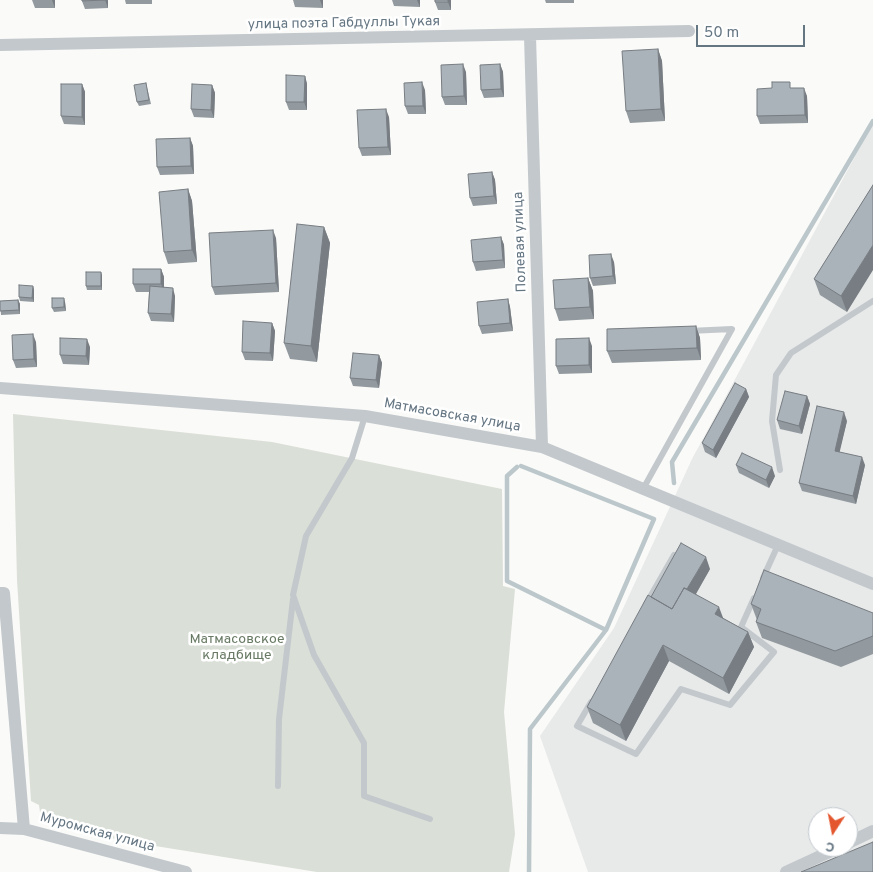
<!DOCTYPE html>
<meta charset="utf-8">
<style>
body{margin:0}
#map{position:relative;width:873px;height:872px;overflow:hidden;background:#fafaf8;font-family:Overpass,sans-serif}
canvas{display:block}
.north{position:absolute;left:808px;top:807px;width:50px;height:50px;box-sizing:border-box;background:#fff;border:1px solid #c1c8cd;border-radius:50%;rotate:191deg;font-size:14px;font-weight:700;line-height:20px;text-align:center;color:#657683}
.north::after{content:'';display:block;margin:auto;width:18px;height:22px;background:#e4572e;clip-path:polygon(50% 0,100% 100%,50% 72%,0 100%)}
.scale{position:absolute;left:696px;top:25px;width:109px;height:22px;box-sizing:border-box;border:2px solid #657683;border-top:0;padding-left:6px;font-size:15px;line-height:18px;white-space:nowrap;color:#657683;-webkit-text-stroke:4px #fff;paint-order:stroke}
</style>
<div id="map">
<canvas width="873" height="872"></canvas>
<div class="north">С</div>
<div class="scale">50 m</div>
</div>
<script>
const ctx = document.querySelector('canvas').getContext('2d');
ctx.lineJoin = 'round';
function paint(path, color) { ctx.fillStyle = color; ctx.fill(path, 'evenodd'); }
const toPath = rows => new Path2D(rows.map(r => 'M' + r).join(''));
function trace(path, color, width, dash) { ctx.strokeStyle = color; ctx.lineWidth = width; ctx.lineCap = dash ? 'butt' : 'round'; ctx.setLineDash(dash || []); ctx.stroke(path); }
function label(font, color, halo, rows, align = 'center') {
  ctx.font = font + ' Overpass,sans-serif'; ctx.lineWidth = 5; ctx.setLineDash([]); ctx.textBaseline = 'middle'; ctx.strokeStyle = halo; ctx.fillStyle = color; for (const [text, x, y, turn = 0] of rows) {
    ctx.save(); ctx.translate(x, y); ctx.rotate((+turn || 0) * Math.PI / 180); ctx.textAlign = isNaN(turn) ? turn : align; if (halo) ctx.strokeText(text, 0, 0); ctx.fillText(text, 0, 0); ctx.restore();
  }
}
const built = toPath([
 [873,123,873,872,588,872,540,736,614,628,692,459],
 [818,817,848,817,848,847,818,847]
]);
const green = toPath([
 [13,414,272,442,502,489,503,586,515,589,504,712,515,834,509,872,317,872,118,840,40,812,39,805,31,801,17,580]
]);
const stream = toPath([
 [521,466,654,519,606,630,530,729,529,872],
 [517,467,507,476,507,581,606,630],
 [674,483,672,462,873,121]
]);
const lane = toPath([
 [365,416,352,458,306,536,293,595,314,655,364,743,364,796,430,819],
 [780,470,772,421,776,375,791,353,873,301],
 [643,489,732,329,689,331],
 [763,578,778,545],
 [646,604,674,555],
 [591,702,577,726,636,754,681,689,730,705,774,652,741,627,754,598],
 [278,786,279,719,293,599]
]);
const street = toPath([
 [530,36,542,447],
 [0,45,689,31],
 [0,388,365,416,542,447,873,584],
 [0,593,4,593,24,829],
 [0,828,24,829,186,872],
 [848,843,873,831],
 [786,872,840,847]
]);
const wall = toPath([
 [32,0,55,0,55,8,35,8],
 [108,0,108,8,85,9,82,1],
 [125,0,152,0,152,4,126,4],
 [293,0,323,0,323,8,295,7],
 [392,0,420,0,420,7,394,6],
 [451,0,451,10,438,10,435,2],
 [545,0,574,0,574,3,546,3],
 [658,49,662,61,665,121,630,123,626,111],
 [500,64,503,72,504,97,484,98,481,90],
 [466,72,467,105,445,105,442,97],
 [305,76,307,84,307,110,289,110,286,102],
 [146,83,151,104,139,106,137,102],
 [82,84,85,92,85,125,64,124,61,116],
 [212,85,215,93,214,118,194,117,191,109],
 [793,88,807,96,808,123,760,124,757,116],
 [425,90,426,114,408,114,405,106],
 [389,117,391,155,362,156,359,148],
 [190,138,193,146,194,174,160,175,157,167],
 [492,172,495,180,497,204,473,206,470,198],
 [873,185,847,312,820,295,814,279],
 [188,189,192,201,197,262,168,264,164,252],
 [324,227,330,243,317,362,290,359,284,343],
 [501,237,504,245,505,268,476,271,473,262],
 [276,238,279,292,215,295,212,287],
 [614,262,616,284,593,286,590,278],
 [161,269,164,277,164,287,175,296,174,322,151,321,148,313,149,292,136,292,133,284],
 [101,272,102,276,102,290,87,290,86,286],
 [588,278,593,291,594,319,559,321,555,309],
 [33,286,34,290,34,302,20,301,19,297],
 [508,299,510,307,513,331,482,334,479,326],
 [18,300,20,304,20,314,1,315,0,301],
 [65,302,66,311,54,312,52,308],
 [272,323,275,331,273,361,245,360,242,352],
 [696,326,700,338,701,360,612,363,607,351],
 [36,342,37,367,16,368,13,360],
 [592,346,592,373,559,374,556,366],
 [90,347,89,365,63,364,60,355],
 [379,355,382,363,379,388,353,386,350,378],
 [746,389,749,397,716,458,705,452,702,443],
 [807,396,810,404,802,434,780,429,777,420],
 [847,421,839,452,865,465,856,504,802,491,799,483],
 [736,465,775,476,769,488,739,473],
 [710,569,696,594,723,618,748,632,754,647,729,694,669,661,626,741,593,723,587,707,651,597],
 [751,604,873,613,873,654,841,667,762,638,756,622,757,620]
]);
const shadedWall = toPath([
 [52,0,55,0,55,8],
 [105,0,108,0,108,8],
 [320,0,323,0,323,8],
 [417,0,420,0,420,7],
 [448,0,451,0,451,10,448,2],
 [658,49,662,61,665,121,661,109],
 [463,64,466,72,467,105,464,96],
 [500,64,503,72,504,97,501,89],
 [305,76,307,84,307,110,304,102],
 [422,82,425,90,426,114,423,106],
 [82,84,85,92,85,125,82,117],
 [212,85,215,93,214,118,211,110],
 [804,88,807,96,808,123,805,115],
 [386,109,389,117,391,155,388,147],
 [190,138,193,146,194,174,191,166],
 [492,172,495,180,497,204,494,196],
 [188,189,192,201,197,262,192,250],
 [324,227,330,243,317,362,311,346],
 [273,230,276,238,279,292,276,283],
 [501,237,504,245,505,268,503,260],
 [873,245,873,270,847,312,841,296],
 [611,254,614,262,616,284,613,276],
 [161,269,164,277,164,292,161,284],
 [101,272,102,276,102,290,101,286],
 [588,278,593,291,594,319,590,307],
 [33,286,34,290,34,302,32,298],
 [173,288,175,296,174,322,171,314],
 [64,298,65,302,66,311,64,307],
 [508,299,510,307,513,331,510,323],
 [18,300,20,304,20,314,19,310],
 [272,323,275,331,273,361,270,353],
 [696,326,700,338,701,360,697,348],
 [33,334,36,342,37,367,34,359],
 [589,338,592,346,592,373,589,365],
 [87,339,90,347,89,365,86,356],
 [379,355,382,363,379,388,376,380],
 [746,389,749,397,716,458,713,450],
 [807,396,810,404,802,434,799,426],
 [844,412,847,421,838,459,835,451],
 [862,457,865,465,856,504,853,496],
 [772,467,775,476,769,488,766,480],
 [706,557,710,569,678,625,673,613],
 [719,607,725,623,715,614],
 [748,632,754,647,729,694,723,678],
 [663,645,669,661,626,741,620,725]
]);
const building = toPath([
 [82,0,105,0,82,1,82,0],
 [435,0,448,0,448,2,435,2,435,0],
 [658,49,661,109,626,111,622,51,658,49],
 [463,64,464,96,442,97,441,65,463,64],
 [500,64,501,89,481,90,480,65,500,64],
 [286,75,305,76,304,102,286,102,286,75],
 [422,82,423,106,405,106,404,83,422,82],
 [772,82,790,82,790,88,804,88,805,115,757,116,757,89,772,88,772,82],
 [146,83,149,100,137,102,134,85,146,83],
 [61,84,82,84,82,117,61,116,61,84],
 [192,84,212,85,211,110,191,109,192,84],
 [386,109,388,147,359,148,357,110,386,109],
 [190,138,191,166,157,167,156,139,190,138],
 [492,172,494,196,470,198,468,174,492,172],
 [873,185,873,245,841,296,814,279,873,185],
 [188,189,192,250,164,252,159,192,188,189],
 [297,224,324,227,311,346,284,343,297,224],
 [273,230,276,283,212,287,209,233,273,230],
 [501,237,503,260,473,262,471,240,501,237],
 [611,254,613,276,590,278,589,255,611,254],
 [133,269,161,269,161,284,133,284,133,269],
 [86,272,101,272,101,286,86,286,86,272],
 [588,278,590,307,555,309,553,280,588,278],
 [19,285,33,286,32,298,19,297,19,285],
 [150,286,173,288,171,314,148,313,150,286],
 [52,298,64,298,64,307,52,308,52,298],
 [508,299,510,323,479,326,477,302,508,299],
 [18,300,19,310,0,311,0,301,18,300],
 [243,321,272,323,270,353,242,352,243,321],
 [696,326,697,348,607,351,607,329,696,326],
 [33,334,34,359,13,360,12,335,33,334],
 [60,338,87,339,86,356,60,355,60,338],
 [589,338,589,365,556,366,556,339,589,338],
 [353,353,379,355,376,380,350,378,353,353],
 [735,383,746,389,713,450,702,443,735,383],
 [785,391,807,396,799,426,777,420,785,391],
 [817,406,844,412,835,451,862,457,853,496,799,483,817,406],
 [742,453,772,467,766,480,736,465,742,453],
 [681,543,706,557,687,589,684,588,672,609,651,597,681,543],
 [764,570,873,613,873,636,835,651,756,622,761,609,751,604,764,570],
 [684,588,719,607,715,614,748,632,723,678,663,645,620,725,587,707,648,595,672,609,684,588],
 [873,842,873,872,801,872,873,842]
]);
const streetNames = [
 ["улица поэта Габдуллы Тукая",344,24,-1],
 ["Полевая улица",521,242,-92],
 ["Матмасовская улица",452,416,10],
 ["Муромская улица",97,833,15]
];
const parkNames = [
 ["Матмасовское",237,640],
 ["кладбище",237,656]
];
paint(built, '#e8e9e9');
paint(green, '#dadfd7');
trace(stream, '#bbc7cb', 4.5);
trace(lane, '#c3c8cc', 6);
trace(street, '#c3c8cc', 12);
paint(wall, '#929a9f');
paint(shadedWall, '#777d82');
paint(building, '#aab3b9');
trace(building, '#777d82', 1);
label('14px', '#657683', '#fff', streetNames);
label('14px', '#687a64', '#fff', parkNames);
</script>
